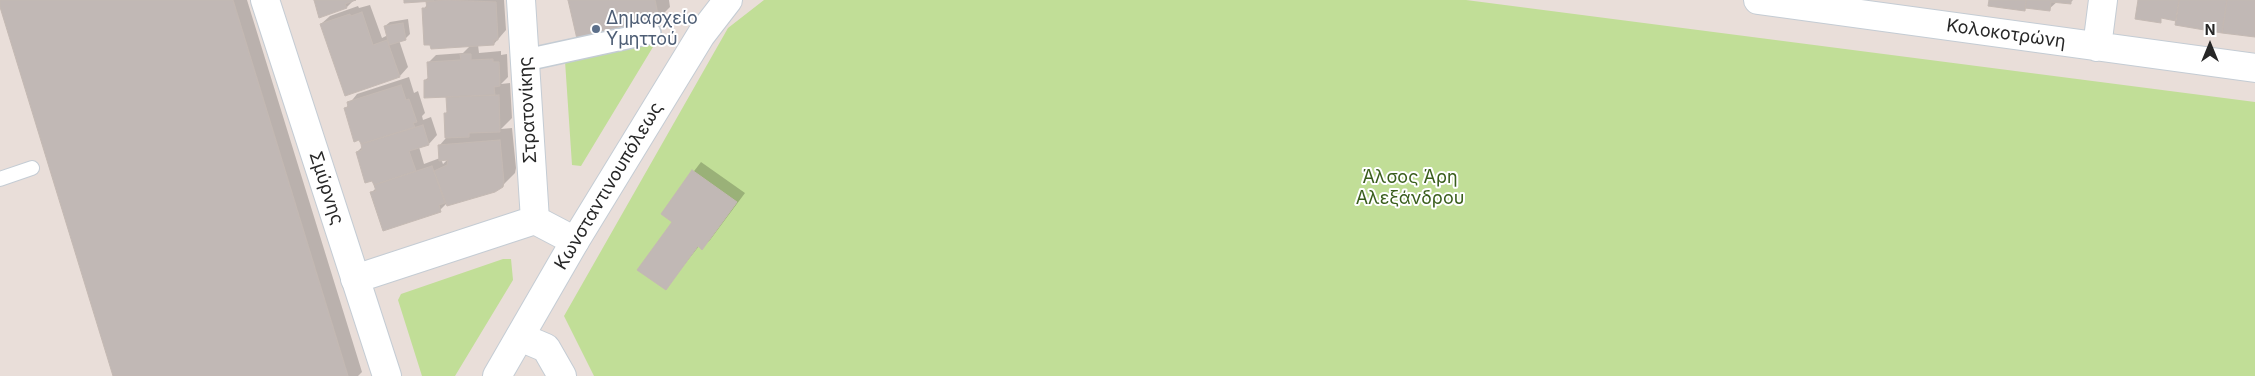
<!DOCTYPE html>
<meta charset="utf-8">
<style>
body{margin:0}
#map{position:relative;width:2255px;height:376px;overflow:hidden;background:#e9ded9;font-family:Inter,sans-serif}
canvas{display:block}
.north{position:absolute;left:2185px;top:20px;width:50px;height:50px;-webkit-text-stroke:4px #fff;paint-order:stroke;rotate:0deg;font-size:14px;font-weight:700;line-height:20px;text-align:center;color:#272727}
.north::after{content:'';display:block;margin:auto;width:18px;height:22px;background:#272727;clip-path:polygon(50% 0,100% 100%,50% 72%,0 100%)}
</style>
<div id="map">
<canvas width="2255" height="376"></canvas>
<div class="north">N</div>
</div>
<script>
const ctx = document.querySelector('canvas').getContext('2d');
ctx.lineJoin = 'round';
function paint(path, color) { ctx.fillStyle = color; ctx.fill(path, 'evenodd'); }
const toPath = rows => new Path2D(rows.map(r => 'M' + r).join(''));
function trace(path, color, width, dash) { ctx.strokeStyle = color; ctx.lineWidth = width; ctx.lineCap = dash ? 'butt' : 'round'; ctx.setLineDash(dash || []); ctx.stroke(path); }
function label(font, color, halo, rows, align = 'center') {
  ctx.font = font + ' Inter,sans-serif'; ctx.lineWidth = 4; ctx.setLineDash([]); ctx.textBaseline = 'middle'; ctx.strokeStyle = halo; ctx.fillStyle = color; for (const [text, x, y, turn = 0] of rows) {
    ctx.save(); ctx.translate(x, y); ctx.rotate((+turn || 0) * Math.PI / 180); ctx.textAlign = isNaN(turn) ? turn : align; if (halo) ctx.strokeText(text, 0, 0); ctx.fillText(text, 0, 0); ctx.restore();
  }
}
const green = toPath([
 [764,0,1466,0,2255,102,2255,376,594,376,564,316,728,28],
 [656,42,581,166,572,165,565,61],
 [503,259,511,259,513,280,455,376,422,376,398,300,401,294]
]);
const shadow = toPath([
 [0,0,247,0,362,372,358,376,115,376],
 [315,0,354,0,347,7,320,16],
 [430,0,504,0,506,30,494,44,478,45,479,53,501,51,501,55,507,54,508,77,501,84,510,83,512,118,501,129,512,128,516,168,515,173,502,186,447,203,440,210,371,193,376,188,357,152,363,146,345,109,357,94,409,77,414,93,418,91,425,113,422,116,423,120,431,117,437,135,429,144,419,147,424,164,440,158,439,146,446,138,446,113,448,110,448,98,425,80,429,77,428,63,436,55,463,53,471,45,424,9],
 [449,158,443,164,441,159],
 [569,0,669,0,670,7,659,18],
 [1990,0,2073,0,2070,3,2058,1,2049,9,2027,7,2024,9],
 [370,5,382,38,388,35,385,26,390,22,408,19,410,34,405,39,399,40,408,67,400,76,346,94,321,24,330,16,358,6,359,8],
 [701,162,745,193,710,240,702,248,699,246,666,288,674,222,662,213]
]);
const building = toPath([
 [0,0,233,0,348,376,113,376,0,7,0,0],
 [314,0,356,0,345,4,347,8,319,18,314,0],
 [404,0,433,0,434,1,404,3,404,0],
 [444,0,496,2,498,40,494,40,494,45,431,49,430,45,424,45,422,8,427,8,426,2,444,0],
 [568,0,655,0,659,19,577,39,568,0],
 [1989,0,2026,0,2025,11,1988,6,1989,0],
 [2026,0,2071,0,2071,4,2051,2,2050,11,2025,8,2026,0],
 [2138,0,2179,0,2176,21,2161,18,2161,23,2135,19,2138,0],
 [2179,0,2227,0,2222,33,2175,25,2179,0],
 [2227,0,2255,0,2255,37,2222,33,2227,0],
 [362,12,373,45,387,40,400,77,345,96,320,24,350,14,351,16,362,12],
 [403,23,406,40,389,45,384,26,403,23],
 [460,54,471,54,471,60,493,59,493,62,499,62,500,86,494,87,495,95,424,98,424,80,428,80,427,62,461,60,460,54],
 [401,85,406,100,409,99,417,122,413,123,415,127,361,144,359,140,354,142,344,108,348,107,347,102,401,85],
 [499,95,500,132,469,133,469,137,445,138,444,113,447,113,446,97,499,95],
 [423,125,429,145,409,151,416,171,374,185,372,181,365,183,356,152,362,150,361,144,423,125],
 [500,140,504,182,503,187,495,192,447,206,434,171,447,165,448,160,439,161,438,145,500,140],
 [432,166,445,203,439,205,441,212,383,231,370,192,376,191,374,185,432,166],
 [692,170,737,202,702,250,698,246,666,290,637,270,672,222,661,214,692,170]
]);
const service = toPath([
 [0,179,32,168]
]);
const pedestrian = toPath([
 [526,60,650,33]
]);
const minor = toPath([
 [521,0,535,220],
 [1758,0,2255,68],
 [2097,47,2103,0],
 [355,279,535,220,575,241],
 [520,337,546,348,562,376]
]);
const tertiary = toPath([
 [265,0,387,376],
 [497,376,575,241,701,35,728,0]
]);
const markers = [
 [596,29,5,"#5c6f8a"]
];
const serviceNames = [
 ["Δημαρχείο",606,19],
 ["Υμηττού",606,40]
];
const streetNames = [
 ["Κολοκοτρώνη",2006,34,8],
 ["Στρατονίκης",528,110,-93],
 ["Κωνσταντινουπόλεως",609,186,-59],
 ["Σμύρνης",326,188,72]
];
const parkNames = [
 ["Άλσος Άρη",1410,178],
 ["Αλεξάνδρου",1410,199]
];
paint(green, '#c1de97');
paint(shadow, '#0003');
paint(building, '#c1b8b5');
trace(building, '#c4b9b3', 1);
trace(service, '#c4ccd4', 16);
trace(pedestrian, '#c4ccd4', 24);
trace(minor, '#c4ccd4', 30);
trace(tertiary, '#c4ccd4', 30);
trace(service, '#fff', 14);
trace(pedestrian, '#fff', 21);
trace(minor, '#fff', 28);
trace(tertiary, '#fff', 28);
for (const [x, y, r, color] of markers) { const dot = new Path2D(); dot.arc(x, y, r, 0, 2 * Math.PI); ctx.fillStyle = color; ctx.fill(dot); trace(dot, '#fff', 2); }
label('18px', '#4e5e75', '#fff', serviceNames, 'left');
label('18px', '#272727', '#fff', streetNames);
label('18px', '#3a5e1c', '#fff', parkNames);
</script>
